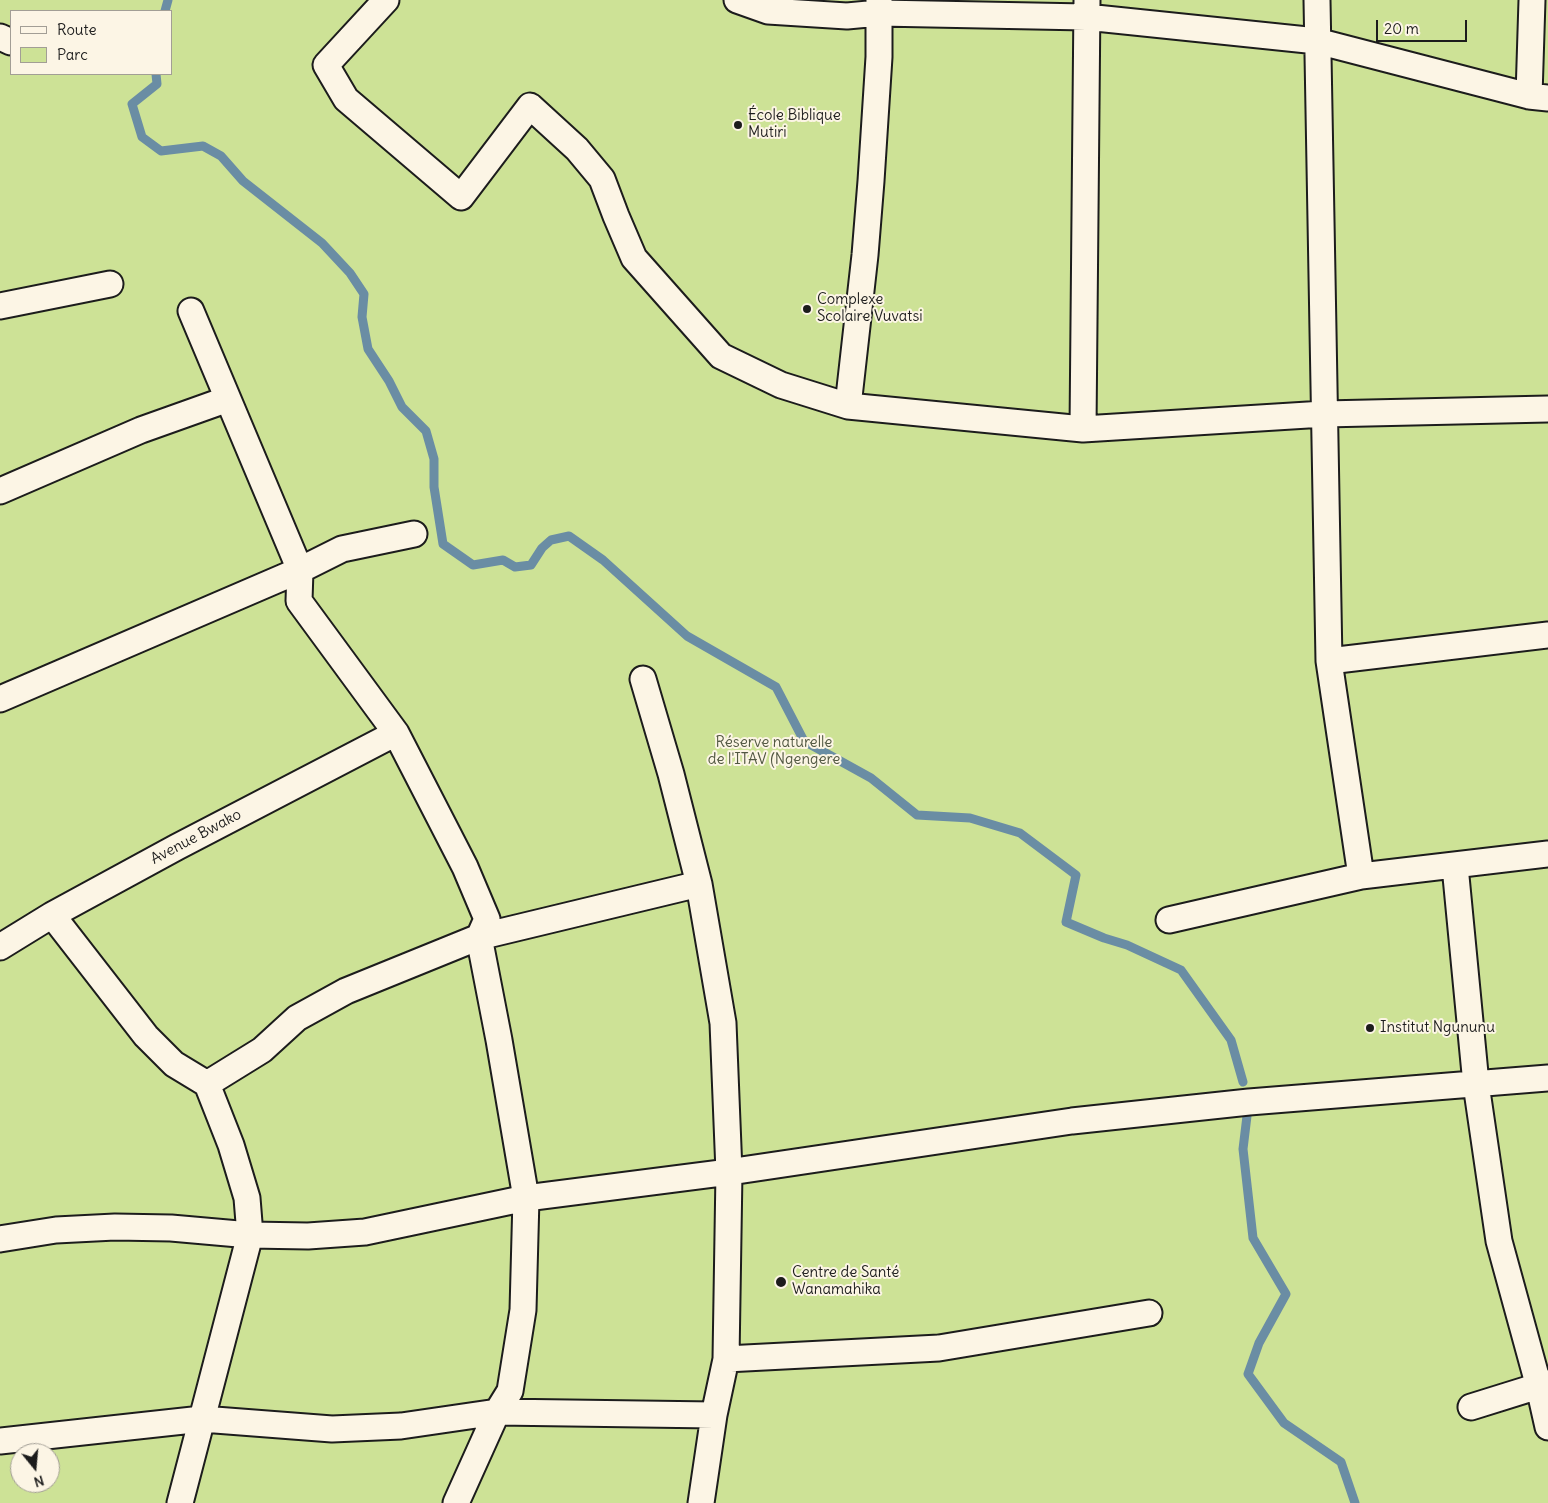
<!DOCTYPE html>
<meta charset="utf-8">
<style>
body{margin:0}
#map{position:relative;width:1548px;height:1503px;overflow:hidden;background:#f2ebe9;font-family:Delius,sans-serif}
canvas{display:block}
.legend{position:absolute;left:10px;top:10px;width:162px;height:65px;box-sizing:border-box;background:#fcf5e5;border:1px solid #a29e95;margin:0;padding:6px 9px;list-style:none;font-size:15px;color:#1c1c1c}
.legend li{display:flex;align-items:center;gap:10px;height:25px}
.legend b{width:25px;border:1px solid #a29e95}
.north{position:absolute;left:10px;top:1443px;width:50px;height:50px;box-sizing:border-box;background:#fcf5e5;border:1px solid #a29e95;border-radius:50%;rotate:163deg;font-size:14px;font-weight:700;line-height:20px;text-align:center;color:#1c1c1c}
.north::after{content:'';display:block;margin:auto;width:18px;height:22px;background:#1c1c1c;clip-path:polygon(50% 0,100% 100%,50% 72%,0 100%)}
.scale{position:absolute;left:1376px;top:20px;width:91px;height:22px;box-sizing:border-box;border:2px solid #1c1c1c;border-top:0;padding-left:6px;font-size:15px;line-height:18px;white-space:nowrap;color:#1c1c1c;-webkit-text-stroke:4px #fcf5e5;paint-order:stroke}
</style>
<div id="map">
<canvas width="1548" height="1503"></canvas>
<ul class="legend">
<li><b style="height:6px;background:#fcf5e5"></b>Route</li>
<li><b style="height:14px;background:#cde296"></b>Parc</li>
</ul>
<div class="north">N</div>
<div class="scale">20 m</div>
</div>
<script>
const ctx = document.querySelector('canvas').getContext('2d');
ctx.lineJoin = 'round';
function paint(path, color) { ctx.fillStyle = color; ctx.fill(path, 'evenodd'); }
const toPath = rows => new Path2D(rows.map(r => 'M' + r).join(''));
function trace(path, color, width, dash) { ctx.strokeStyle = color; ctx.lineWidth = width; ctx.lineCap = dash ? 'butt' : 'round'; ctx.setLineDash(dash || []); ctx.stroke(path); }
function label(font, color, halo, rows, align = 'center') {
  ctx.font = font + ' Delius,sans-serif'; ctx.lineWidth = 4; ctx.setLineDash([]); ctx.textBaseline = 'middle'; ctx.strokeStyle = halo; ctx.fillStyle = color; for (const [text, x, y, turn = 0] of rows) {
    ctx.save(); ctx.translate(x, y); ctx.rotate((+turn || 0) * Math.PI / 180); ctx.textAlign = isNaN(turn) ? turn : align; if (halo) ctx.strokeText(text, 0, 0); ctx.fillText(text, 0, 0); ctx.restore();
  }
}
const green = toPath([
 [0,0,1548,0,1548,1503,0,1503],
 [11,11,171,11,171,74,11,74],
 [20,1453,50,1453,50,1483,20,1483]
]);
const stream = toPath([
 [165,11,168,0],
 [156,74,157,84,132,104,142,137,161,151,203,146,221,156,243,181,322,243,350,273,364,294,362,317,368,349,389,381,402,407,426,431,434,459,434,487,443,544,473,565,503,560,515,567,531,565,542,548,551,540,569,536,603,560,687,636,776,687,804,741,871,778,917,815,970,818,1020,833,1076,875,1066,922,1104,938,1127,945,1181,970,1231,1040,1243,1082],
 [1247,1116,1243,1149,1253,1238,1286,1294,1259,1343,1248,1374,1284,1423,1341,1462,1355,1503]
]);
const minor = toPath([
 [386,0,326,65,346,99,461,197,530,106,577,149,602,179,616,216,634,258,721,356,781,385,848,406,1083,429,1324,414,1548,409],
 [737,0,768,11,847,16,879,13,1086,17,1317,41,1529,96,1548,98],
 [1317,0,1329,661,1361,876],
 [0,37,11,42],
 [1529,96,1532,0],
 [0,306,110,284],
 [191,311,300,570,299,601,396,733,465,867,487,919,479,937,499,1040,526,1198,523,1310,510,1391,497,1412,456,1503],
 [848,406,865,255,871,181,879,57,879,0],
 [1083,429,1087,0],
 [0,491,141,430,228,399],
 [1329,661,1548,635],
 [643,679,671,774,699,884,723,1023,729,1172,726,1359,714,1415,701,1503],
 [0,699,300,570,342,549,414,534],
 [1455,866,1476,1084,1499,1241,1539,1387,1548,1427],
 [52,915,146,1036,174,1064,207,1084,231,1145,247,1198,250,1235,180,1503],
 [1169,920,1361,876,1548,854],
 [0,947,52,915,177,847,396,733],
 [207,1084,262,1050,297,1018,346,991,479,937,699,884],
 [0,1239,56,1230,115,1227,171,1228,250,1235,308,1236,365,1232,526,1198,729,1172,1072,1121,1249,1102,1548,1078],
 [726,1359,939,1348,1149,1313],
 [1471,1407,1548,1383],
 [0,1441,202,1419,332,1429,401,1426,497,1412,714,1415]
]);
const markers = [
 [738,125,5,"#1c1c1c"],
 [807,309,5,"#1c1c1c"],
 [1370,1028,5,"#1c1c1c"],
 [781,1282,6,"#1c1c1c"]
];
const poiNames = [
 ["École Biblique",748,116],
 ["Mutiri",748,133],
 ["Complexe",817,300],
 ["Scolaire Vuvatsi",817,317],
 ["Institut Ngununu",1380,1028],
 ["Centre de Santé",792,1273],
 ["Wanamahika",792,1290]
];
const parkNames = [
 ["Réserve naturelle",774,743],
 ["de l'ITAV (Ngengere",774,760]
];
const streetNames = [
 ["Avenue Bwako",196,837,-28]
];
paint(green, '#cde296');
trace(stream, '#6a8da4', 9);
trace(minor, '#1c1c1c', 29);
trace(minor, '#fcf5e5', 25);
for (const [x, y, r, color] of markers) { const dot = new Path2D(); dot.arc(x, y, r, 0, 2 * Math.PI); ctx.fillStyle = color; ctx.fill(dot); trace(dot, '#fcf5e5', 2); }
label('15px', '#1c1c1c', '#fcf5e5', poiNames, 'left');
label('15px', '#515741', '#fcf5e5', parkNames);
label('15px', '#1c1c1c', '#fcf5e5', streetNames);
</script>
